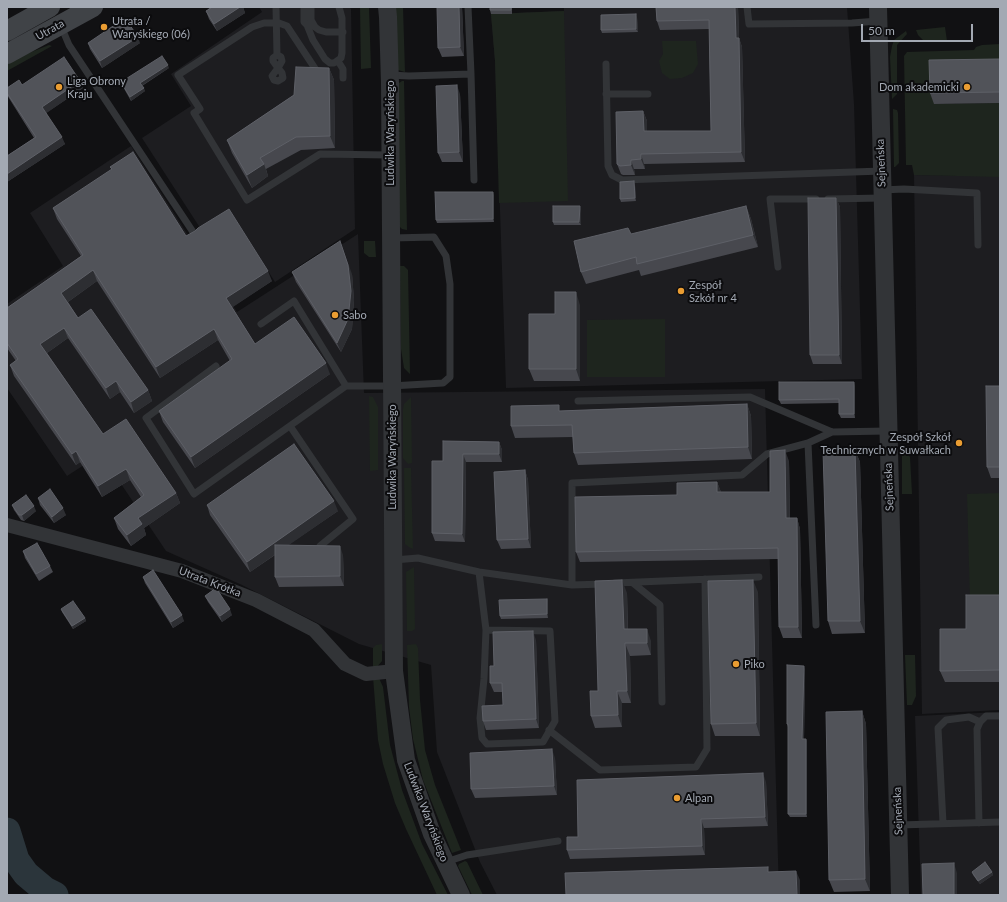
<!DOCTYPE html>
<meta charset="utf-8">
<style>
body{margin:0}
#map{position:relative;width:1007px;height:902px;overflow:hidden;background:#111113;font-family:Lato,sans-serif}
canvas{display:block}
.frame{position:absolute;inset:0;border:8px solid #a3a9b3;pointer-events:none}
.scale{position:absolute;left:861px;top:24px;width:112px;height:18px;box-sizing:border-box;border:2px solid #a3a9b3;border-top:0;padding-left:5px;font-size:12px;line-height:14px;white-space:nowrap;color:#a3a9b3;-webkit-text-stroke:3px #0c0c0e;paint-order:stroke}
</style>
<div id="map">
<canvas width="1007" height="902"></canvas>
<div class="frame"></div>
<div class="scale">50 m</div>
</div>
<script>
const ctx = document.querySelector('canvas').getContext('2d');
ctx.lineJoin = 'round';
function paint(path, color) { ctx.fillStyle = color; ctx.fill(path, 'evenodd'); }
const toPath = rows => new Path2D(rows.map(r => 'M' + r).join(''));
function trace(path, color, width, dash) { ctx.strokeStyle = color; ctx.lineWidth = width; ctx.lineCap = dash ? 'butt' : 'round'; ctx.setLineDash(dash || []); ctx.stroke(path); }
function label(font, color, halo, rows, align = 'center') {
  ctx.font = font + ' Lato,sans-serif'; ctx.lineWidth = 4; ctx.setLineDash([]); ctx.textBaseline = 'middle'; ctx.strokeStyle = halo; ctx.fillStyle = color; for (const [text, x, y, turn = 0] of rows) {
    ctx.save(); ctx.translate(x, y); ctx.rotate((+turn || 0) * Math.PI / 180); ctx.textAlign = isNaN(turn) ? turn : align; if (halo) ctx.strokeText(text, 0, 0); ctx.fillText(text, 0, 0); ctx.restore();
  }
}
const built = toPath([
 [259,7,349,7,351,9,355,229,275,282,234,217,204,234,142,138,191,106,171,74,262,12],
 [564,7,847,7,854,104,862,379,506,388,495,61,491,14,564,11],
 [131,146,237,312,358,234,364,393,765,389,779,895,497,895,480,862,437,752,431,665,359,644,242,585,166,551,101,454,67,476,7,388,7,304,63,266,30,213],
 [914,175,1000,176,1000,710,922,714],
 [1000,712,1000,895,921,895,915,716]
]);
const green = toPath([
 [360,7,369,7,371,68,361,69],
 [395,7,403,7,405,72,398,70],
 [564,11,568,201,499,203,495,61,491,14],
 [945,27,947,41,940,42,925,42,918,35,916,30],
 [906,31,907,34,897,45,897,94,892,99,890,57,892,46,894,40],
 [662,41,696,41,698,64,693,73,682,78,670,79,662,73,659,61,663,54],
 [1000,44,1000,70,934,104,1000,103,1000,177,914,175,912,165,906,165,904,56,907,52,974,50,976,47,982,45],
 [49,45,52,46,7,71,7,64,21,56],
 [402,81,404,81,407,230,402,229,399,226,399,83],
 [893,109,897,110,898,113,899,163,895,167,894,167],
 [364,241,375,241,376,257,369,257,364,253],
 [400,266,404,266,408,270,410,374,404,368,401,349],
 [665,319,665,377,587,377,587,320],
 [369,396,373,397,378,407,378,470,370,471],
 [411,397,412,463,408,464,403,458,403,409,404,404],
 [902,452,906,452,910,457,912,494,902,494],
 [404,468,411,468,413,549,409,547,405,544],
 [1000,493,1000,600,970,601,967,494],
 [414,567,415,629,412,631,407,631,406,572],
 [382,644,382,661,376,668,373,668,373,648,376,645],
 [416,644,418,648,420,700,425,750,435,785,461,850,452,853,423,780,413,739,409,707,407,645],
 [905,655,915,655,916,696,912,705,907,705],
 [373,677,379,678,383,687,390,745,402,790,422,844,448,895,437,895,406,829,395,803,383,764,378,740],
 [465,861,467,862,483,895,472,895,458,866,459,864]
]);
const river = toPath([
 [7,831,16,860,26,874,45,890,55,895]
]);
const service = toPath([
 [276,7,277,55],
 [304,7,304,22,307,25,313,40,325,59,330,63,334,63,341,58,342,53,342,18,339,7],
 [311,7,311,20,315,27,319,30,326,32,343,32],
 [468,7,471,74],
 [747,7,749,24,852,23,878,21],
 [61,26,69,45,197,238],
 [277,55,281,57,282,61,278,68,273,61,273,58,277,55],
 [338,61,343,69,343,78],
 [606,64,608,166,612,175,622,180,882,171],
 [278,68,282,73,283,78,278,81,274,80,272,76,278,68],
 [318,73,287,26,279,23,264,23,252,27,178,75,200,109,194,113,247,200,320,154,389,155],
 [390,75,409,76,471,74,474,180],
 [606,94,648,94],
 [882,190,904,189,977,193,978,245],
 [828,199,882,198],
 [778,267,770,199,816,199],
 [261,324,294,301,346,386],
 [216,366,146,418,194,494,346,386,391,386,443,383,450,377,450,284,446,256,434,237,392,238],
 [578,401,750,397,832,432,887,431],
 [290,426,353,519,320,546],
 [394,560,418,558,479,572,572,585,603,584],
 [479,572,486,630,484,679,480,718,482,738,487,744,543,742,555,721,550,631,486,630],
 [615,583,759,577],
 [633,583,660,605,662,702],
 [572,585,572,483,742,475,767,454,808,443],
 [816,625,808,443,832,432],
 [549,730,600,770,696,767,707,749,705,579],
 [943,823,938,728,946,720,969,717,980,722],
 [979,823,977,729,980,722,986,716,1000,716],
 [899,825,1000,822],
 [446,862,467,855,558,841]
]);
const minor = toPath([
 [7,525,182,571,256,600,314,630,345,664,366,674,394,671]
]);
const tertiary = toPath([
 [387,7,388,17,390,83,394,671,406,760,432,834,461,895],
 [878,7,900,895]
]);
const secondary = toPath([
 [7,31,50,7],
 [7,54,93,7]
]);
const wall = toPath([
 [208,7,243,7,245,13,217,31,209,19,206,11,209,9],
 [462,7,464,56,442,57,438,48],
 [490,7,512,7,512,14,491,14,490,10],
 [656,7,738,7,739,38,742,47,745,162,644,164,645,169,634,169,635,175,623,175,621,174,617,164,643,111,647,121,647,131,711,131,709,29,660,30,657,21],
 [637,17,638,32,602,33,601,30],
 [88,43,140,43,102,68,90,49],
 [1000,59,1000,103,934,104,930,93],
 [169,68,142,86,145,91,131,101,122,85,121,82],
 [329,68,334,80,335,148,301,150,266,169,268,176,252,188,232,153,227,140,294,95],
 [22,85,83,88,46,113,65,144,7,182,7,156,34,138,7,95,7,88],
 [460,94,463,162,442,162,438,153],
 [110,167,186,236,272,281,232,307,255,344,330,374,195,468,163,422,159,411,230,361,218,340,160,378,97,281,68,302,78,318,148,390,152,401,134,413,120,392,110,399,68,338,47,353,103,434,176,493,180,503,144,528,146,535,131,546,118,529,114,518,141,497,130,480,102,497,80,462,76,465,14,376,10,365,16,361,7,348,7,308,81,256,57,219,53,208,112,170],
 [635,185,636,201,621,202,620,199],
 [494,195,494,222,437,223,436,220],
 [836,198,840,207,842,364,813,364,810,355],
 [746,206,751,219,758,247,641,276,639,270,586,284,581,272],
 [581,209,581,225,554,225,553,222],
 [292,272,352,274,354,300,352,329,341,352,296,282],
 [580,305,580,381,534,381,529,369,555,314],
 [855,386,855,418,841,418,839,414,839,403,781,404,779,400],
 [1000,386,1000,478,991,478,987,467],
 [747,404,751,416,752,459,578,465,574,453,573,437,515,438,511,426,561,411],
 [443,441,499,442,502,450,502,462,466,462,465,542,435,541,432,533,443,461],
 [855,450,860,462,865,633,832,634,828,621],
 [789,461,790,518,797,518,800,529,802,638,783,638,779,627,778,559,580,562,576,552,677,495,717,482,721,492,770,492],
 [525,470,528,480,531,548,501,549,497,540],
 [38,498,66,515,54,523,40,505],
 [12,505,36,511,24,521,21,520,14,510],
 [207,505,338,511,288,545,343,555,344,586,279,587,275,577,275,555,250,572,210,515],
 [23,551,50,566,53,572,39,581,25,558],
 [143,577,184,621,173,628,145,583],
 [758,592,760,736,715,736,711,724],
 [627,593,628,629,651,641,651,655,630,656,631,703,622,703,622,727,595,728,591,716],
 [1000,595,1000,682,945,682,940,671,966,629],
 [205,596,232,615,222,622,208,602],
 [547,599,548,602,548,618,501,619,500,616],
 [61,609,85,618,86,621,73,629,62,612],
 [536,640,539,728,486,730,483,721,503,705,503,692,494,692,490,683,494,666],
 [805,669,804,739,806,739,807,742,807,817,790,817,788,814,788,727,787,724],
 [862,711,866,724,870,891,834,892,829,880],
 [555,758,557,795,475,798,471,789],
 [766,782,768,826,704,828,705,855,570,859,567,850,578,837],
 [972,872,992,872,993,875,980,884,973,875]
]);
const shadedWall = toPath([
 [240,7,243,7,245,13,217,31,214,24],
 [459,7,462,7,464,56,460,47],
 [735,7,738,7,739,38,742,47,745,162,741,152,736,38],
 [636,14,637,17,638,32,636,29],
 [138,37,140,43,102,68,100,61],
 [168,65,169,68,141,86,140,83],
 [329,68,334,80,335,148,330,136],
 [80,81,83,88,45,114,42,107],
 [457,85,460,94,463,162,459,152],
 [144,88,145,91,131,101,130,97],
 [643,111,647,121,647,140,644,131],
 [62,137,65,144,7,182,7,174],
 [641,154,644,164,645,169,641,159],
 [631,160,634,169,635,175,631,165],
 [264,164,268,176,252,188,247,175],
 [634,181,635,185,636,201,635,198],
 [493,192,494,195,494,222,493,219],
 [836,198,840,207,842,364,839,355],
 [580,206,581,209,581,225,579,222],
 [746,206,751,219,758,247,753,235],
 [340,241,352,274,354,300,352,329,341,352,337,343],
 [93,270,97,281,65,304,61,293],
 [268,271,272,281,230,309,226,298],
 [576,292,580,305,580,381,576,369],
 [64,328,68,338,44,355,40,344],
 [214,329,218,340,160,378,156,367],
 [326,363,330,374,195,468,191,457],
 [116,381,120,392,110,399,106,388],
 [854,382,855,386,855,418,854,414],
 [148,390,152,401,134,413,131,402],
 [747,404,751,416,752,459,748,447],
 [499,442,502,450,502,462,499,454],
 [785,450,789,461,790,529,786,518],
 [855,450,860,462,865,633,860,621],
 [76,451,80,462,76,465,72,454],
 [463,454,466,462,465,542,462,534],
 [126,469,130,480,102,497,98,486],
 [525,470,528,480,531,548,528,539],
 [717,482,721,492,717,492],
 [176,493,180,503,144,528,146,535,131,546,127,535,138,518],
 [334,501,338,511,250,572,247,562],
 [34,506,36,511,24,521,22,515],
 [63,508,66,515,54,523,52,517],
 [797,518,800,529,802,638,798,627],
 [340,546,343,555,344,586,340,576],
 [622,580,627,593,628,642,624,629],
 [753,580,758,592,760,736,756,723],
 [547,599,548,602,548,618,547,614],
 [230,609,232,615,222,622,220,616],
 [182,615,184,621,173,628,171,622],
 [85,618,86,621,73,629,72,626],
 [647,629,651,641,651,655,647,643],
 [533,631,536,640,539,728,536,719],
 [625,643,630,656,631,703,627,691],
 [804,666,805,669,804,742,802,739],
 [617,691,622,703,622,727,618,715],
 [862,711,866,724,870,891,865,879],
 [806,739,807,742,807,817,806,814],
 [552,749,555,758,557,795,554,786],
 [763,773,766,782,768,826,765,817],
 [701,819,704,828,705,855,702,846],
 [954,863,957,873,957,895,954,895],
 [796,871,800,880,800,895,797,895],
 [992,872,993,875,980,884,978,881]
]);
const building = toPath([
 [210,7,240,7,214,24,206,11,211,8,210,7],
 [437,7,459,7,460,47,438,48,437,7],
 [490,7,511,7,511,10,490,10,490,7],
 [656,7,735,7,736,38,739,38,741,152,641,154,641,159,631,160,631,165,620,166,617,164,616,112,643,111,644,131,711,131,709,20,657,21,656,7],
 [636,14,636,29,601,30,601,15,636,14],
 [125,18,138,37,100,61,88,43,125,18],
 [162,56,168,65,140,83,144,88,130,97,121,82,162,56],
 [64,57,80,81,42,107,62,137,7,174,7,156,36,137,7,93,7,88,19,80,22,85,64,57],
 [1000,59,1000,92,930,93,929,60,1000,59],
 [296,67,329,68,330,136,296,137,260,158,264,164,247,175,227,140,294,95,296,67],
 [457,85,459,152,438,153,436,86,457,85],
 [133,152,186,236,195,231,198,228,229,209,268,271,226,298,255,344,294,317,326,363,191,457,159,411,232,359,214,329,156,367,93,270,61,293,78,318,91,309,148,390,131,402,116,381,106,388,64,328,40,344,103,434,126,419,176,493,138,518,142,524,127,535,114,518,144,495,126,469,98,486,76,451,72,454,10,365,18,359,7,343,7,308,83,255,53,208,112,169,110,167,133,152],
 [634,181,635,198,620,199,620,182,634,181],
 [435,192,493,192,493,219,436,220,435,192],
 [808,198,836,198,839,355,810,355,808,198],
 [553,206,580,206,579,222,553,222,553,206],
 [746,206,753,235,637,264,636,257,581,272,574,241,628,228,631,234,746,206],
 [340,241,348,265,351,291,348,319,337,343,292,272,340,241],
 [555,292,576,292,576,369,529,369,529,314,555,314,555,292],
 [779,382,854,382,854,414,839,414,839,399,779,400,779,382],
 [986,386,1000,386,1000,467,987,467,986,386],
 [747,404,748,447,574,453,572,425,511,426,511,406,559,405,559,411,747,404],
 [443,441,499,442,499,454,463,454,462,534,432,533,432,461,443,461,443,441],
 [294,444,334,501,247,562,207,505,294,444],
 [785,450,786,518,797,518,798,627,779,627,778,548,576,552,575,497,677,495,677,483,717,482,717,492,770,492,770,451,785,450],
 [823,450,855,450,860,621,828,621,823,450],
 [525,470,528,539,497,540,494,472,525,470],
 [50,489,63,508,52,517,38,498,50,489],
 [26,495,34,506,22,515,19,515,12,505,26,495],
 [37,543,50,566,36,574,23,551,37,543],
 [275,545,340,546,340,576,275,577,275,545],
 [153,570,182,615,171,622,143,577,153,570],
 [622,580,624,629,647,629,647,643,625,643,627,691,617,691,618,715,591,716,590,691,598,691,595,581,622,580],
 [753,580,756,723,711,724,708,581,753,580],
 [216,588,230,609,220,616,205,596,216,588],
 [966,595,1000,595,1000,670,940,671,940,629,966,629,966,595],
 [547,599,547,614,500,616,499,600,547,599],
 [73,601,85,618,72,626,61,609,73,601],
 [533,631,536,719,483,721,482,706,503,705,502,683,490,683,490,666,494,666,493,632,533,631],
 [787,665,804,666,802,739,806,739,806,814,788,814,788,724,787,724,787,665],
 [862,711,865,879,829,880,826,712,862,711],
 [552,749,554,786,471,789,470,753,552,749],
 [763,773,765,817,701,819,702,846,567,850,567,837,578,837,577,780,763,773],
 [985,862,992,872,978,881,972,872,985,862],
 [954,863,954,895,923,895,922,864,954,863],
 [768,867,768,872,796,871,797,895,566,895,565,873,768,867]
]);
const markers = [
 [104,27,4,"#ea9d32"],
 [59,87,4,"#ea9d32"],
 [967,87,4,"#ea9d32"],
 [681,291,4,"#ea9d32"],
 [335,315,4,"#ea9d32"],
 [959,443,4,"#ea9d32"],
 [736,664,4,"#ea9d32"],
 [677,798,4,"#ea9d32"]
];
const poiNames = [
 ["Utrata /",112,21],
 ["Waryśkiego (06)",112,34],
 ["Liga Obrony",67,81],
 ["Kraju",67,94],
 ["Dom akademicki",959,87,"right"],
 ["Zespół",689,285],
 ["Szkół nr 4",689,298],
 ["Sabo",343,315],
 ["Zespół Szkół",951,437,"right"],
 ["Technicznych w Suwałkach",951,450,"right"],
 ["Piko",744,664],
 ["Alpan",685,798]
];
const streetNames = [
 ["Utrata",50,30,-29],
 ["Ludwika Waryńskiego",390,133,-90],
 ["Sejneńska",881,163,-92],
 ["Ludwika Waryńskiego",392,457,-90],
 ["Sejneńska",889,487,-92],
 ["Utrata Krótka",210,582,21],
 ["Sejneńska",898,811,-92],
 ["Ludwika Waryńskiego",426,812,69]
];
paint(built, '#1d1d20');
paint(green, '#1e251e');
trace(river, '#2b353b', 27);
trace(service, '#323437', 7);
trace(minor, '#323437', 14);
trace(tertiary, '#323437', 18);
trace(secondary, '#404347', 20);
paint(wall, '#47484e');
paint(shadedWall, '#2d2e32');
paint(building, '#515359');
trace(building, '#5e6067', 1);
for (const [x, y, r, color] of markers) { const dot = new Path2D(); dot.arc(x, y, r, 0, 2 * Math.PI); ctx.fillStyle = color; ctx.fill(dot); trace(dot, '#0c0c0e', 1.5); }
label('11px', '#a3a9b3', '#0c0c0e', poiNames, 'left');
label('11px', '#a3a9b3', '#0c0c0e', streetNames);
</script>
